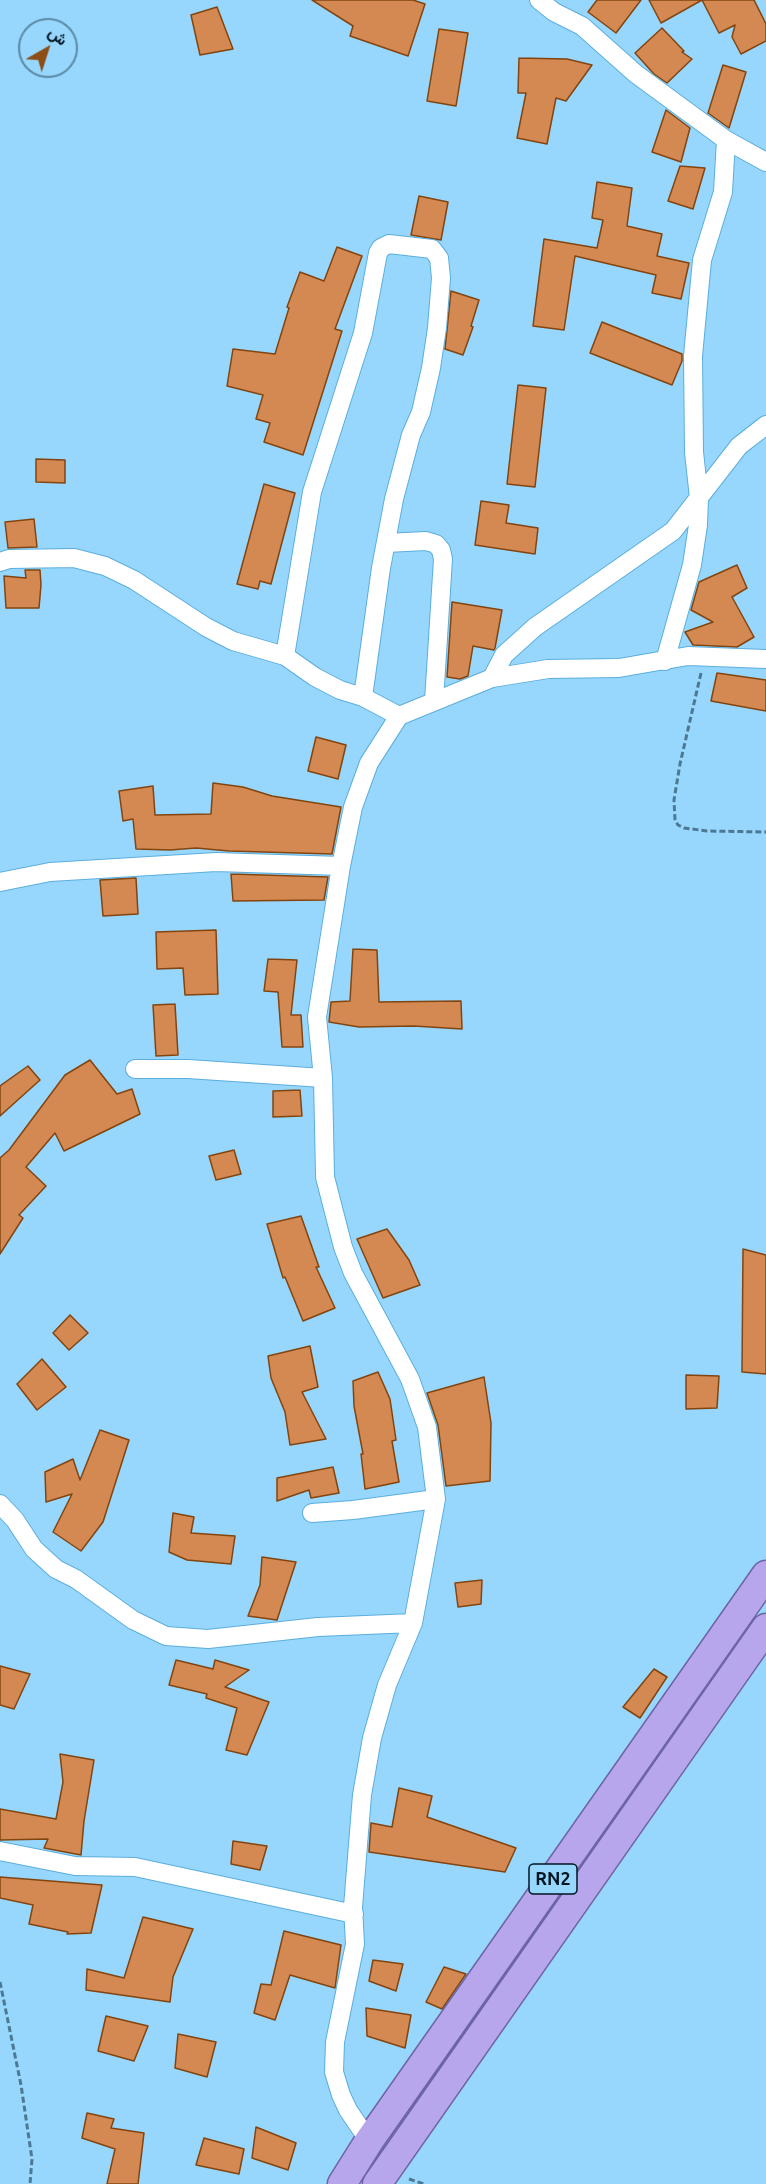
<!DOCTYPE html>
<meta charset="utf-8">
<style>
body{margin:0}
#map{position:relative;width:766px;height:2184px;overflow:hidden;background:#97d7fd;font-family:Ubuntu,Vazirmatn,sans-serif}
canvas{display:block}
.north{position:absolute;left:18px;top:18px;width:60px;height:60px;box-sizing:border-box;background:#97d7fd;border:2px solid #5b89a5;border-radius:50%;rotate:39deg;font-size:16px;font-weight:700;line-height:24px;text-align:center;color:#001522}
.north::after{content:'';display:block;margin:auto;width:21px;height:27px;background:#8d4d17;clip-path:polygon(50% 0,100% 100%,50% 72%,0 100%)}
</style>
<div id="map">
<canvas width="766" height="2184"></canvas>
<div class="north">ش</div>
</div>
<script>
const ctx = document.querySelector('canvas').getContext('2d');
ctx.lineJoin = 'round';
function paint(path, color) { ctx.fillStyle = color; ctx.fill(path, 'evenodd'); }
const toPath = rows => new Path2D(rows.map(r => 'M' + r).join(''));
function trace(path, color, width, dash) { ctx.strokeStyle = color; ctx.lineWidth = width; ctx.lineCap = dash ? 'butt' : 'round'; ctx.setLineDash(dash || []); ctx.stroke(path); }
function label(font, color, halo, rows, align = 'center') {
  ctx.font = font + ' Ubuntu,sans-serif'; ctx.lineWidth = 4.5; ctx.setLineDash([]); ctx.textBaseline = 'middle'; ctx.strokeStyle = halo; ctx.fillStyle = color; for (const [text, x, y, turn = 0] of rows) {
    ctx.save(); ctx.translate(x, y); ctx.rotate((+turn || 0) * Math.PI / 180); ctx.textAlign = isNaN(turn) ? turn : align; if (halo) ctx.strokeText(text, 0, 0); ctx.fillText(text, 0, 0); ctx.restore();
  }
}
const building = toPath([
 [312,0,413,0,425,4,408,56,350,36,353,26,312,0],
 [597,0,641,0,616,33,588,12,597,0],
 [649,0,754,0,766,24,766,41,741,54,732,37,735,25,719,33,702,0,661,23,649,0],
 [217,7,233,49,200,55,191,15,217,7],
 [662,28,684,51,682,52,692,59,667,83,654,74,635,53,662,28],
 [439,29,468,33,456,106,427,101,439,29],
 [519,58,567,59,592,65,566,101,556,98,547,144,517,138,526,93,518,93,519,58],
 [723,65,746,72,729,128,708,113,723,65],
 [666,110,690,128,681,162,652,152,666,110],
 [680,166,705,168,693,209,668,201,680,166],
 [597,182,632,188,627,226,662,234,657,256,689,263,681,299,652,293,656,275,575,256,564,330,533,326,544,239,597,248,603,220,592,218,597,182],
 [419,196,448,202,441,240,411,235,419,196],
 [337,247,362,256,335,329,342,331,303,455,264,442,270,423,256,419,263,395,227,386,233,349,275,354,289,308,287,307,300,272,324,281,337,247],
 [451,291,479,300,471,326,473,327,463,355,445,349,451,291],
 [602,322,682,354,682,361,672,385,590,353,602,322],
 [518,385,546,388,535,487,507,484,518,385],
 [36,459,65,460,65,483,36,482,36,459],
 [264,484,295,493,271,584,260,581,258,589,237,584,264,484],
 [481,501,509,505,506,523,538,528,535,554,475,545,481,501],
 [34,519,37,547,8,548,5,522,34,519],
 [737,565,747,588,732,597,754,637,737,647,693,645,685,632,713,622,691,610,699,582,737,565],
 [25,570,40,570,41,585,39,608,6,608,4,576,26,578,25,570],
 [452,602,502,610,495,648,494,650,473,646,468,676,460,679,447,677,452,602],
 [717,673,766,680,766,711,711,701,717,673],
 [316,737,346,745,338,779,308,771,316,737],
 [213,783,243,787,272,796,341,807,332,854,229,851,196,848,170,850,136,849,133,819,123,821,119,791,153,786,155,815,211,814,213,783],
 [231,874,328,877,324,900,233,901,231,874],
 [136,878,138,914,103,916,100,880,136,878],
 [216,930,218,994,185,995,183,968,157,969,156,932,216,930],
 [353,949,377,950,379,1002,461,1001,462,1029,414,1026,359,1027,329,1022,331,1002,350,1001,353,949],
 [268,959,297,960,291,1015,301,1015,303,1047,282,1047,278,992,264,991,268,959],
 [175,1004,178,1055,156,1056,153,1005,175,1004],
 [90,1060,117,1094,132,1089,140,1114,64,1151,55,1133,26,1167,46,1186,19,1215,23,1218,0,1254,0,1158,9,1150,65,1075,90,1060],
 [28,1066,40,1080,0,1116,0,1086,28,1066],
 [300,1090,302,1116,273,1117,273,1091,300,1090],
 [234,1150,241,1174,216,1180,209,1156,234,1150],
 [301,1216,319,1267,316,1267,335,1308,303,1321,285,1277,283,1278,267,1224,301,1216],
 [387,1229,409,1260,420,1285,383,1298,357,1239,387,1229],
 [743,1249,766,1255,766,1374,742,1372,743,1249],
 [70,1315,88,1333,69,1350,53,1333,70,1315],
 [310,1346,318,1387,302,1392,326,1439,290,1445,285,1412,271,1378,268,1356,310,1346],
 [42,1359,66,1387,37,1410,17,1384,42,1359],
 [378,1372,390,1399,396,1440,392,1441,399,1482,365,1489,361,1454,363,1454,354,1406,353,1381,378,1372],
 [686,1375,719,1376,717,1408,686,1409,686,1375],
 [484,1377,491,1423,490,1481,446,1486,438,1425,427,1393,484,1377],
 [100,1430,129,1440,103,1522,81,1551,53,1532,72,1494,46,1502,45,1472,73,1459,80,1480,100,1430],
 [333,1467,339,1493,311,1498,309,1490,277,1501,277,1478,333,1467],
 [173,1513,194,1517,191,1533,235,1536,231,1564,187,1560,169,1552,173,1513],
 [262,1557,296,1562,277,1620,248,1616,260,1585,262,1557],
 [482,1580,481,1604,458,1607,455,1583,482,1580],
 [176,1660,213,1669,215,1660,249,1670,225,1687,269,1702,247,1755,226,1750,237,1708,206,1698,207,1694,169,1685,176,1660],
 [0,1666,30,1674,14,1709,0,1705,0,1666],
 [654,1669,667,1677,640,1718,623,1707,654,1669],
 [60,1754,94,1760,84,1821,81,1855,44,1848,48,1839,0,1840,0,1809,56,1819,63,1782,60,1754],
 [399,1788,432,1796,427,1817,516,1848,505,1872,369,1852,371,1823,392,1827,399,1788],
 [233,1841,267,1846,260,1870,231,1864,233,1841],
 [0,1877,102,1885,91,1933,67,1934,68,1932,29,1924,33,1905,0,1898,0,1877],
 [143,1917,193,1929,173,1977,170,2002,86,1990,87,1969,124,1978,143,1917],
 [284,1931,341,1945,335,1988,290,1975,275,2020,254,2013,261,1984,271,1985,284,1931],
 [373,1960,403,1964,396,1991,369,1981,373,1960],
 [444,1967,466,1974,442,2009,426,2002,444,1967],
 [366,2008,411,2015,405,2048,367,2036,366,2008],
 [106,2016,148,2026,134,2061,98,2051,106,2016],
 [178,2034,216,2042,207,2077,175,2068,178,2034],
 [87,2113,114,2119,111,2128,144,2133,138,2184,107,2184,115,2149,82,2138,87,2113],
 [256,2127,296,2143,288,2170,252,2158,256,2127],
 [204,2138,244,2149,239,2174,196,2165,204,2138]
]);
const path = toPath([
 [701,673,680,764,674,800,675,820,678,825,684,828,707,831,766,832],
 [0,1982,21,2085,32,2159,30,2184],
 [409,2179,424,2184]
]);
const minor = toPath([
 [539,0,554,12,582,26,636,74,726,140,766,162],
 [386,543,426,541,436,544,441,550,443,559,434,701],
 [0,562,9,559,74,558,105,566,134,580,206,627,233,641,285,656,315,677,340,690,363,697,399,716],
 [285,656,312,492,363,333,378,253,381,248,389,244,432,249,439,258,441,278,437,328,431,368,421,412,411,435,394,499,381,568,363,697],
 [665,661,692,565,698,525,699,498,694,452,693,356,702,260,723,192,726,140],
 [492,678,504,655,535,627,673,531,739,446,766,425],
 [0,882,50,872,216,862,341,866],
 [135,1069,188,1069,323,1078],
 [0,1504,15,1520,34,1549,56,1569,76,1579,133,1620,166,1636,208,1639,318,1627,413,1623],
 [312,1513,353,1510,436,1499],
 [0,1851,75,1866,135,1867,354,1914],
 [369,2141,348,2110,341,2095,334,2072,335,2042,355,1944,353,1907,362,1795,372,1738,387,1685,413,1623,436,1499,427,1427,410,1379,353,1273,343,1247,325,1177,323,1078,317,1017,341,866,353,807,369,763,399,716,492,678,548,669,619,668,688,656,766,659]
]);
const trunk = toPath([
 [342,2184,369,2141,766,1575],
 [377,2184,766,1628]
]);
const shields = [
 [553,1879,48]
];
const shieldNames = [
 ["RN2",553,1879]
];
paint(building, '#d48852');
trace(building, '#83450f', 1.5);
trace(minor, '#5baedc', 20);
trace(trunk, '#6d64a3', 31);
trace(path, '#4d7892', 3, [6, 3]);
trace(minor, '#fff', 18);
trace(trunk, '#b8a6ec', 28);
for (const [x, y, w] of shields) { const box = new Path2D(); box.roundRect(x - w / 2, y - 15, w, 30, 4.5); ctx.fillStyle = '#97d7fd'; ctx.fill(box); trace(box, '#001522', 1.5); }
label('bold 18px', '#001522', null, shieldNames);
</script>
